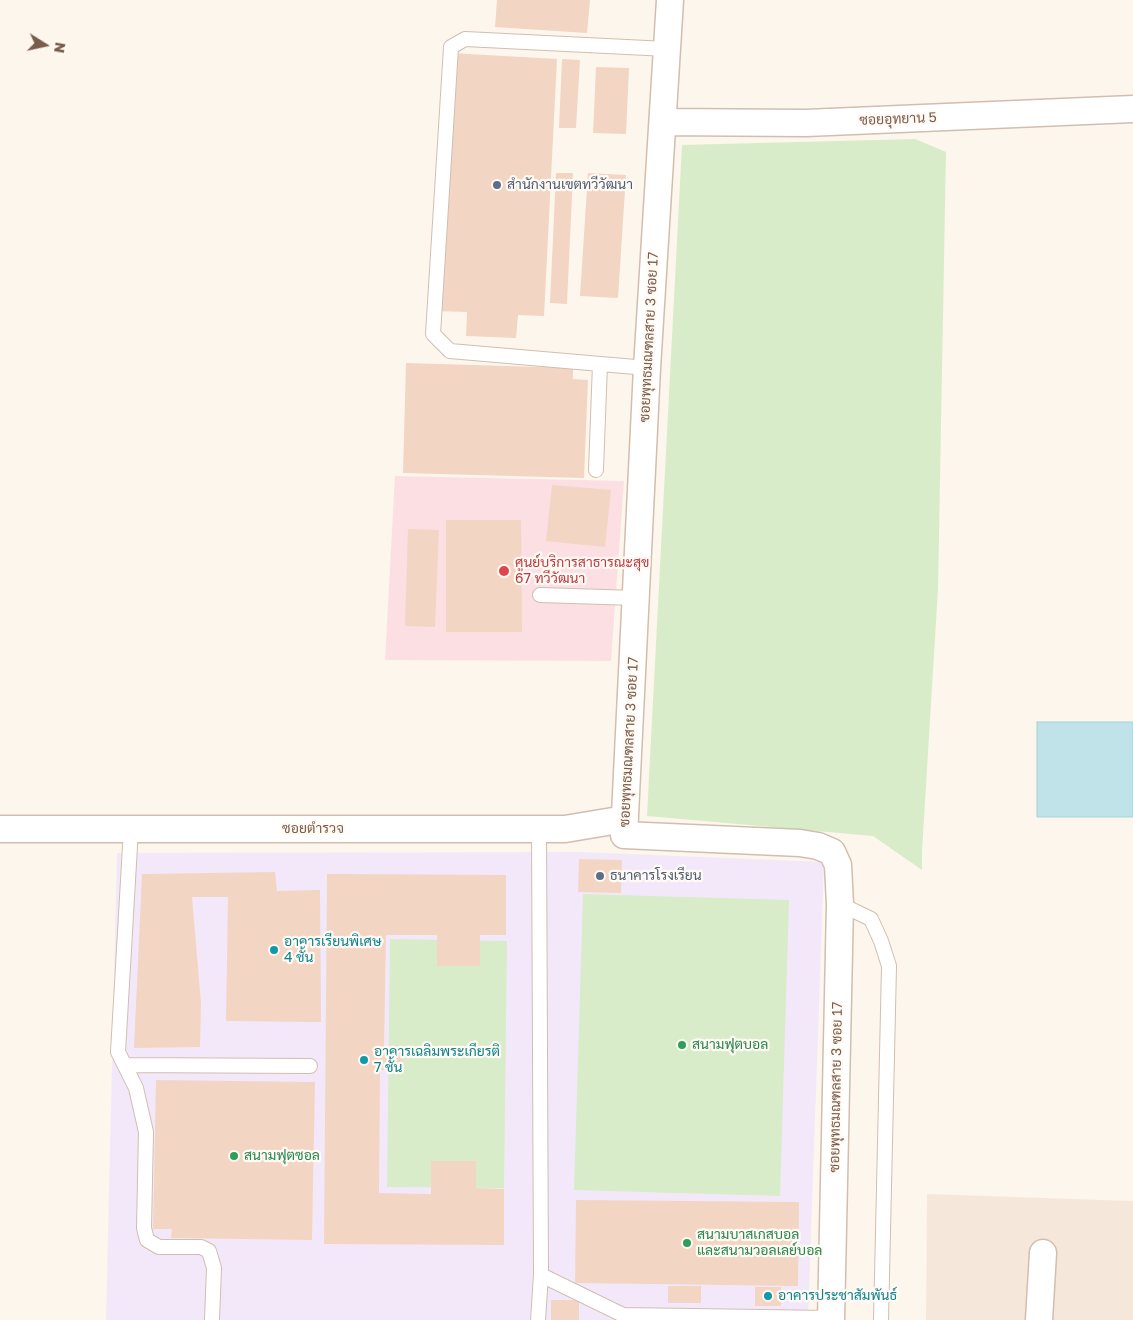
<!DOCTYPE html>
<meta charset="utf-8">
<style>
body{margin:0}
#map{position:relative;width:1133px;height:1320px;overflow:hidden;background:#fdf6ec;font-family:"Golos Text",sans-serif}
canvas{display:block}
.north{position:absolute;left:20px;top:20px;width:50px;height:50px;-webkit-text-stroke:4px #fffaf3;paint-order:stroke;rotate:100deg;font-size:14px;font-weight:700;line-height:20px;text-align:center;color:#7a5c4d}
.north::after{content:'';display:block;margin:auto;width:18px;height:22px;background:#7a5c4d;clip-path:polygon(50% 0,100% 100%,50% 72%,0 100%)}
</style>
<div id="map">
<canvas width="1133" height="1320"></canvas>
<div class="north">N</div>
</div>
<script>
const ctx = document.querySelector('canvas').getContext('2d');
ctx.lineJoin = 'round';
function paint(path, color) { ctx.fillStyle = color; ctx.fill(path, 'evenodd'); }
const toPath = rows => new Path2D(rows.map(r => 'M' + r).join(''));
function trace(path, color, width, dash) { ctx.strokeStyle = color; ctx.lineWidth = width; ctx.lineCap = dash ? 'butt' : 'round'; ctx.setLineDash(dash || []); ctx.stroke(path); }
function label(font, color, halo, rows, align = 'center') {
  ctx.font = font + ' "Golos Text",Sarabun,sans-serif'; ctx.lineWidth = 4.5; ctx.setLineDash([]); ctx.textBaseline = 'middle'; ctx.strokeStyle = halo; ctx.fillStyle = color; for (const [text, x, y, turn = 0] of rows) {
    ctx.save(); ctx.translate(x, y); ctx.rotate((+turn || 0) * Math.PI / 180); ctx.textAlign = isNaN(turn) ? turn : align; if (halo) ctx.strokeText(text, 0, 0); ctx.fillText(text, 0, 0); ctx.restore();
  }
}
const residential = toPath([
 [927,1194,1133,1201,1133,1320,926,1320]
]);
const education = toPath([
 [580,852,824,862,808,1320,106,1320,117,853]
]);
const medical = toPath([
 [395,476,624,481,611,661,385,660]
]);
const green = toPath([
 [915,139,946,152,938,589,922,851,922,870,873,836,647,816,682,145],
 [583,894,789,900,780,1196,574,1190],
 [390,939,507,941,504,1188,387,1187]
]);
const water = toPath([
 [1037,722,1133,722,1133,817,1037,817,1037,722]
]);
const building = toPath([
 [497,0,590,0,587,33,495,27],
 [451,53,557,59,544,316,518,315,516,338,466,336,467,312,437,311],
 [562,59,580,60,576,128,559,128],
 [596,67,629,68,626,134,593,133],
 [556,173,573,173,567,304,550,303],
 [588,173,626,175,618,298,580,296],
 [406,363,573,368,573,379,588,380,584,478,403,473],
 [552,485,611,490,605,547,546,541],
 [446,520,521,520,522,632,446,632],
 [408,529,439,530,435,627,405,626],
 [579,859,622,860,621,893,578,892],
 [275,872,277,891,320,890,321,1022,226,1021,228,897,192,897,201,1003,200,1047,134,1048,142,874],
 [327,874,506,875,506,935,480,935,480,966,437,966,437,935,386,935,384,1050,403,1050,403,1070,380,1070,379,1193,431,1194,431,1161,476,1161,476,1188,504,1189,504,1245,324,1244],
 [156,1080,315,1082,312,1240,171,1238,172,1229,153,1229],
 [576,1200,799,1202,798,1286,575,1283],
 [668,1286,701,1286,701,1303,668,1303],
 [755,1287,781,1287,781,1306,755,1306],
 [551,1300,579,1300,579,1320,551,1320]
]);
const service = toPath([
 [647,368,450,351,433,334,451,47,465,39,667,49],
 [596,470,600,364],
 [540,595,636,598],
 [131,829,118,1052,136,1088,146,1132,144,1228,147,1240,159,1247,201,1247,209,1251,214,1268,212,1320],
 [840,904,871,919,881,941,889,966,881,1320],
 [125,1065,310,1066],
 [541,1275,623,1315,831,1318],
 [538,1320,541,1275,539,829]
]);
const minor = toPath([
 [670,0,647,368,624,835,800,843,818,846,832,852,838,865,840,904,831,1320],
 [663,122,806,123,1133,109],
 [0,829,565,829,625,819],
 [1039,1320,1043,1253]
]);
const markers = [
 [497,185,5,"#5c6f8a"],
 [504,571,6,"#e0444e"],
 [600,876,5,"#5c6f8a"],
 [274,950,5,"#0f9aa8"],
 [682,1045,5,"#2e9e5b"],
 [364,1060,5,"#0f9aa8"],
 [234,1156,5,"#2e9e5b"],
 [687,1243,5,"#2e9e5b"],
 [768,1296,5,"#0f9aa8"]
];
const streetNames = [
 ["ซอยอุทยาน 5",898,119,-2],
 ["ซอยพุทธมณฑลสาย 3 ซอย 17",649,337,-87],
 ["ซอยพุทธมณฑลสาย 3 ซอย 17",629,742,-87],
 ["ซอยตำรวจ",313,829],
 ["ซอยพุทธมณฑลสาย 3 ซอย 17",836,1087,-89]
];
const serviceNames = [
 ["สำนักงานเขตทวีวัฒนา",507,185],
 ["ธนาคารโรงเรียน",610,876]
];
const healthNames = [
 ["ศูนย์บริการสาธารณะสุข",515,563],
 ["67 ทวีวัฒนา",515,579]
];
const cultureNames = [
 ["อาคารเรียนพิเศษ",284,942],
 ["4 ชั้น",284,958],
 ["อาคารเฉลิมพระเกียรติ",374,1052],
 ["7 ชั้น",374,1068],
 ["อาคารประชาสัมพันธ์",778,1296]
];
const leisureNames = [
 ["สนามฟุตบอล",692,1045],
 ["สนามฟุตซอล",244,1156],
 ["สนามบาสเกสบอล",697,1235],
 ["และสนามวอลเลย์บอล",697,1251]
];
paint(residential, '#f5e8da');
paint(education, '#f3e8fa');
paint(medical, '#fbdfe3');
paint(green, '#d8ecc9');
paint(water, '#bfe3e8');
trace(water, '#a5d3da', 1);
paint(building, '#f3d5c3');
trace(service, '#d1beb0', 16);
trace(minor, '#d1beb0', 29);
trace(service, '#fff', 14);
trace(minor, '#fff', 26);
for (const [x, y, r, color] of markers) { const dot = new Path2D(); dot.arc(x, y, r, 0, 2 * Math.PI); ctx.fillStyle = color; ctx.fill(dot); trace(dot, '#fffaf3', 2); }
label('14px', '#7a5c4d', '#fffaf3', streetNames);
label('14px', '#4e5e75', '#fffaf3', serviceNames, 'left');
label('14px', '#be3a42', '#fffaf3', healthNames, 'left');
label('14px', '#0d838f', '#fffaf3', cultureNames, 'left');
label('14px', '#27864d', '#fffaf3', leisureNames, 'left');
</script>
